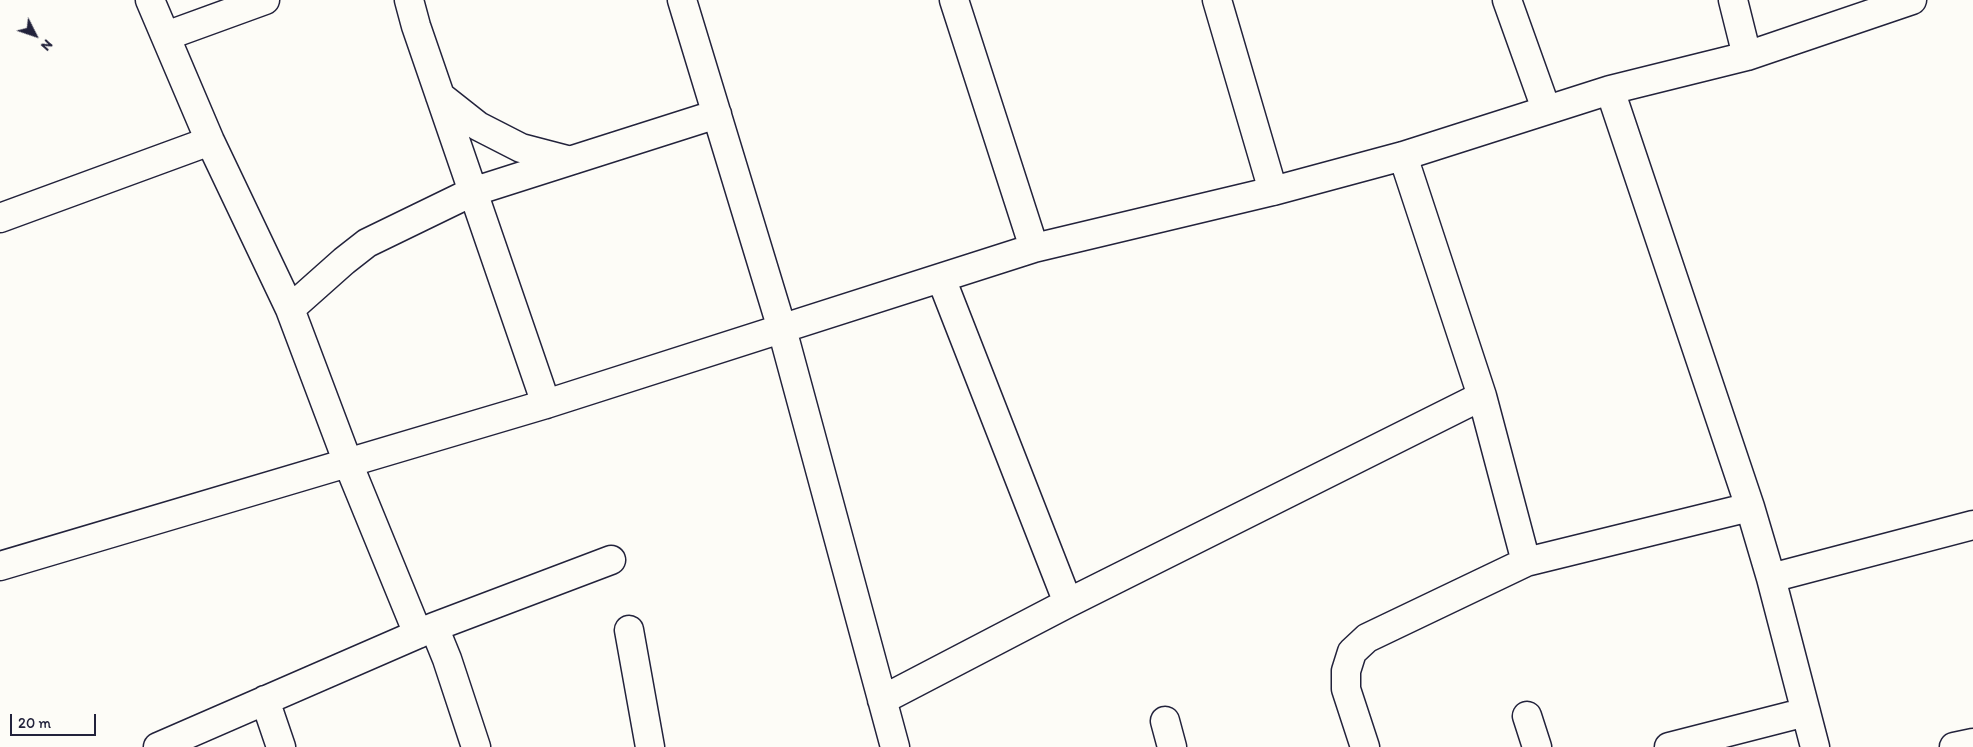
<!DOCTYPE html>
<style>
body{margin:0}
#map{position:relative;width:1973px;height:747px;overflow:hidden;background:#fdfcf7;font-family:Itim,sans-serif}
canvas{display:block}
.north{position:absolute;left:10px;top:10px;width:50px;height:50px;-webkit-text-stroke:4px #fdfcf7;paint-order:stroke;rotate:131deg;font-size:14px;font-weight:700;line-height:20px;text-align:center;color:#22223b}
.north::after{content:'';display:block;margin:auto;width:18px;height:22px;background:#22223b;clip-path:polygon(50% 0,100% 100%,50% 72%,0 100%)}
.scale{position:absolute;left:10px;top:714px;width:86px;height:22px;box-sizing:border-box;border:2px solid #22223b;border-top:0;padding-left:6px;font-size:15px;line-height:18px;white-space:nowrap;color:#22223b;-webkit-text-stroke:4px #fdfcf7;paint-order:stroke}
</style>
<div id="map">
<canvas width="1973" height="747"></canvas>
<div class="north">N</div>
<div class="scale">20 m</div>
</div>
<script>
const ctx = document.querySelector('canvas').getContext('2d');
ctx.lineJoin = 'round';
const toPath = rows => new Path2D(rows.map(r => 'M' + r).join(''));
function trace(path, color, width, dash) { ctx.strokeStyle = color; ctx.lineWidth = width; ctx.lineCap = dash ? 'butt' : 'round'; ctx.setLineDash(dash || []); ctx.stroke(path); }
const minor = toPath([
 [150,0,210,141,290,309,348,463,418,634],
 [409,0,416,26,546,404],
 [682,0,782,329,895,747],
 [954,0,1034,248],
 [1217,0,1273,191],
 [1507,0,1546,109],
 [1733,0,1747,56],
 [166,36,265,0],
 [1610,90,1750,507,1771,578,1815,747],
 [440,96,478,126,521,148,567,160],
 [1403,156,1482,396,1526,562],
 [0,218,210,141],
 [941,278,1068,603],
 [290,309,344,261,367,243,472,192,717,114],
 [0,566,546,404,1034,248,1273,191,1403,156,1610,90,1747,56,1912,0],
 [1771,578,1973,525],
 [434,627,611,560],
 [629,630,650,747],
 [265,700,281,747],
 [882,700,1068,603,1482,396],
 [1527,716,1537,747],
 [1165,721,1172,747],
 [158,747,434,627,447,659,476,747],
 [1365,747,1346,689,1346,671,1352,652,1367,638,1526,562,1750,507],
 [1669,747,1806,712],
 [1954,747,1973,743]
]);
trace(minor, '#22223b', 31);
trace(minor, '#fdfcf7', 28);
</script>
